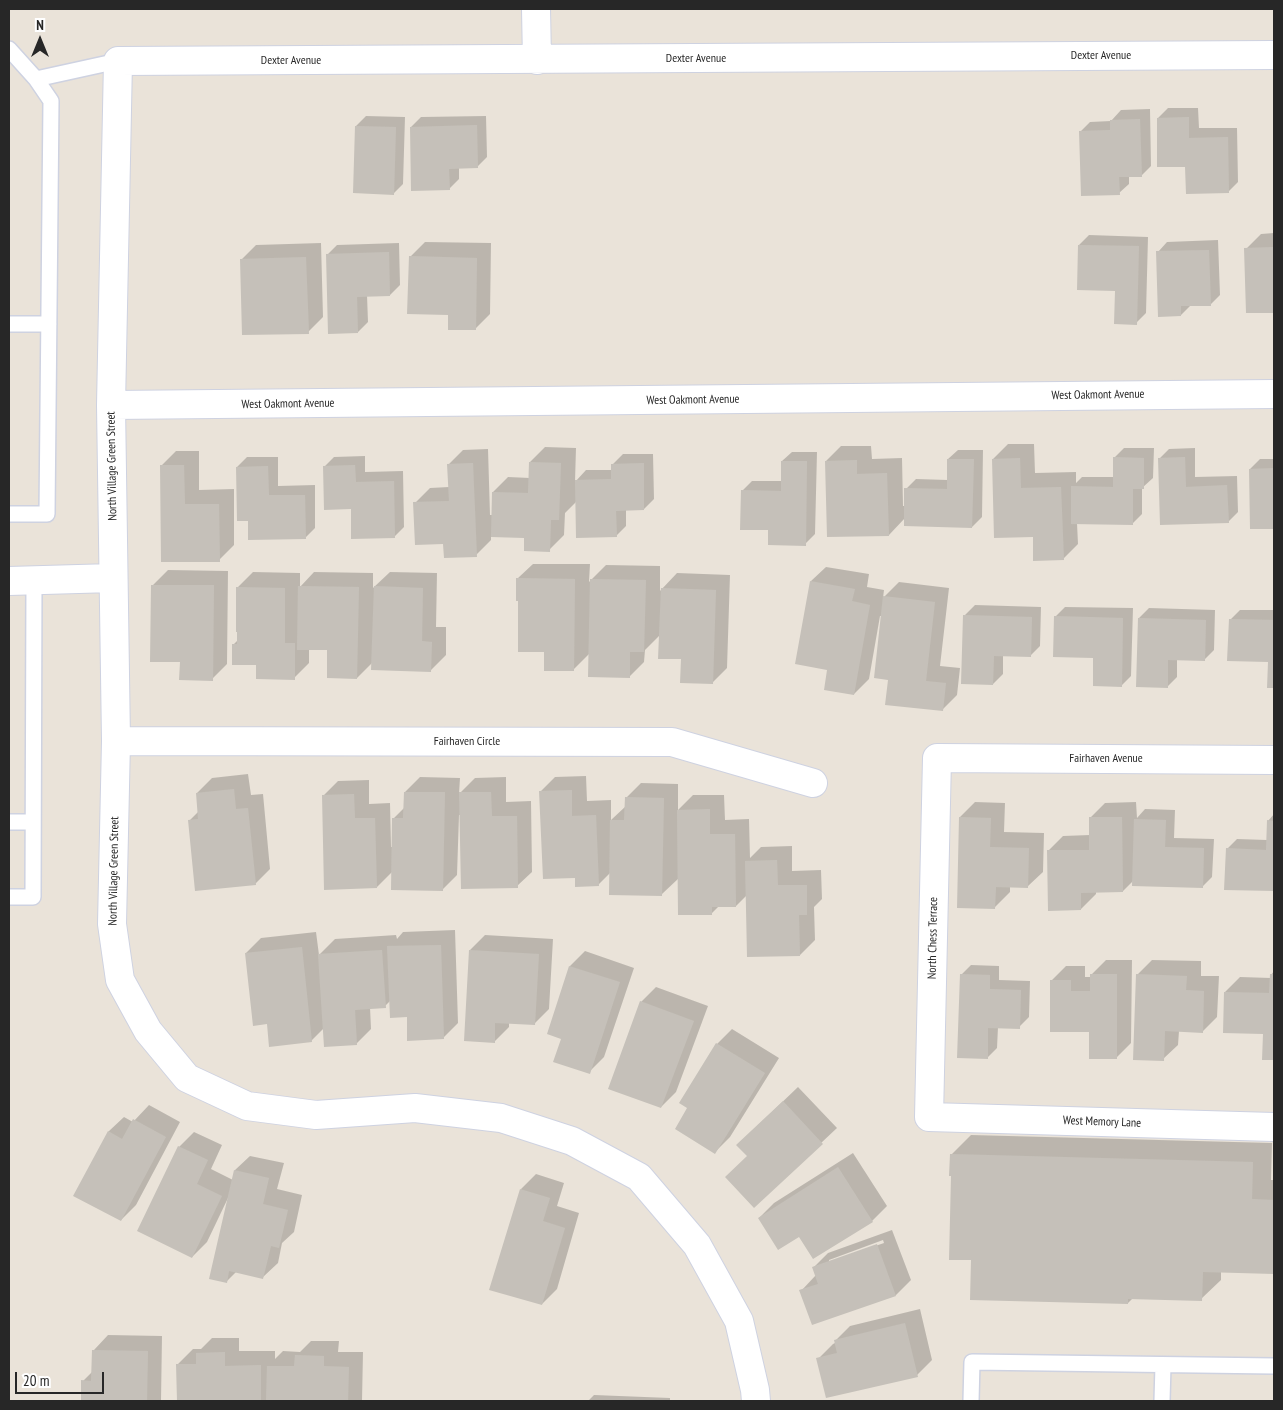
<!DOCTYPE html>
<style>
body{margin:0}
#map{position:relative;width:1283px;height:1410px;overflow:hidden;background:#eae3d9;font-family:"PT Sans Narrow",sans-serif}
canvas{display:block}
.frame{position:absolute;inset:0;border:10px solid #272727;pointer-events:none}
.north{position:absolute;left:15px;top:15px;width:50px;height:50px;-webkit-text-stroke:4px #fff;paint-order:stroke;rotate:0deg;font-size:14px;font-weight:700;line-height:20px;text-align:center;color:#272727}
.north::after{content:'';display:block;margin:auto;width:18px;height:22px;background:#272727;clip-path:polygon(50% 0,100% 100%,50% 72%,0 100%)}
.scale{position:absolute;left:15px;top:1372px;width:89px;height:22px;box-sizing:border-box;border:2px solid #272727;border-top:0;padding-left:6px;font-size:15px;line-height:18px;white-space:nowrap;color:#272727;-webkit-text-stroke:4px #fff;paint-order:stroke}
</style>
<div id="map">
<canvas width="1283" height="1410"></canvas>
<div class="frame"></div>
<div class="north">N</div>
<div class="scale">20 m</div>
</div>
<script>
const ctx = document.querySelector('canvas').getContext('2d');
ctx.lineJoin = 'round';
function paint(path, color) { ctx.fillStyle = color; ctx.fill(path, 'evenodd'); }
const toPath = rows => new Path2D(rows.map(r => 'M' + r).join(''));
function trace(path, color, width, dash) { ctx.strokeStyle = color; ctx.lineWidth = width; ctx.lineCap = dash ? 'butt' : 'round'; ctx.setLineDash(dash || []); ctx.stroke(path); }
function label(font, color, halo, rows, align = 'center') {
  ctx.font = font + ' "PT Sans Narrow",sans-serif'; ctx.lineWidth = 4; ctx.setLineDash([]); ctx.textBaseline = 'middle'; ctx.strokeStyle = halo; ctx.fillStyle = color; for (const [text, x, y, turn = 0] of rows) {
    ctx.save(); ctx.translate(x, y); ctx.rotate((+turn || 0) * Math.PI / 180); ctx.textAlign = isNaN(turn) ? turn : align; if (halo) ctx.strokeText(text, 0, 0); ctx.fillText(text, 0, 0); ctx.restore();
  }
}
const shadow = toPath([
 [1168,108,1198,108,1199,128,1237,128,1238,182,1228,192,1186,166,1158,118],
 [1150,109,1151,166,1141,176,1129,176,1129,184,1119,193,1080,132,1090,122,1111,121,1121,110],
 [366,116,405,117,403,184,394,193,356,126],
 [486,116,487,157,477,167,459,168,459,179,449,189,411,127,421,117],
 [1274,233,1274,311,1247,312,1246,249,1261,234],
 [1089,235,1148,237,1146,313,1136,323,1116,290,1079,245],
 [1218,240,1220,295,1210,305,1191,305,1181,315,1158,252,1167,242],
 [425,242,491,243,490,314,475,329,449,313,410,257],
 [321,243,323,317,308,332,241,260,256,245],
 [399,243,400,285,390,295,367,295,368,322,358,332,327,255,337,245],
 [1008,444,1034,444,1035,473,1076,472,1076,483,1082,477,1114,477,1114,458,1124,448,1154,448,1153,478,1142,488,1142,514,1132,524,1077,523,1078,544,1063,559,1034,536,993,459],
 [841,446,871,446,872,459,902,458,903,506,905,506,906,489,916,479,948,480,948,459,958,450,983,450,982,517,972,527,905,518,889,535,826,461],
 [545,447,576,448,575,482,586,470,613,470,613,464,623,454,653,454,654,499,644,509,626,510,626,526,616,536,576,502,565,513,564,535,549,550,525,537,491,536,491,540,476,555,444,542,415,503,430,488,449,487,448,465,463,450,488,449,490,515,492,515,493,492,508,477,530,478,530,462],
 [1195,448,1195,477,1237,476,1238,512,1228,522,1161,524,1159,459,1169,449],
 [176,451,199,451,199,490,234,489,234,545,219,560,161,466],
 [792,452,817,452,815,534,805,544,770,529,742,491,752,481,782,481,782,461],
 [365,456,365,472,403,471,404,527,394,537,352,508,324,467,334,457],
 [247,457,278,457,278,486,315,485,315,528,305,538,249,520,237,467],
 [1260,459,1274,459,1274,528,1251,528,1250,469],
 [533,564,590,564,589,582,606,565,660,566,660,591,677,573,730,575,727,668,712,683,682,658,661,634,645,650,644,662,629,677,589,654,573,670,545,651,518,578],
 [826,567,869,574,867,587,884,590,883,598,899,582,949,588,940,666,960,668,957,695,942,710,889,678,882,616,880,616,869,679,854,694,829,669,811,581],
 [168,570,228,571,227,664,212,679,181,660,153,585],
 [253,572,300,573,300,587,314,572,373,573,373,588,390,572,437,573,436,627,446,627,446,655,431,670,373,662,357,678,329,649,309,649,309,663,294,678,257,664,234,644,238,640,238,587],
 [975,605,1041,607,1040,646,1030,656,1003,655,1003,674,993,684,965,615],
 [1065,607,1133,608,1131,676,1121,686,1055,617],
 [1149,608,1215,610,1214,650,1204,660,1177,659,1177,677,1167,687,1139,618],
 [1240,610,1274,610,1274,687,1268,687,1269,660,1230,620],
 [248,774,251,795,263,794,270,869,255,884,189,821,199,811,197,793,212,778],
 [586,776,587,801,611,800,611,820,626,806,626,798,641,783,678,784,678,810,693,795,724,795,725,820,749,819,750,858,761,847,792,846,792,871,821,870,822,899,814,907,815,940,800,955,747,895,736,906,719,906,712,913,679,878,662,894,610,873,598,885,576,876,540,792,555,777],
 [420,777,460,778,459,794,475,778,506,777,506,802,531,801,532,872,517,886,461,815,459,815,457,875,442,890,393,871,377,887,323,796,338,781,369,780,369,804,390,803,391,847,393,847,394,818,405,807,405,792],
 [975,802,1005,803,1004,832,1044,833,1043,872,1028,886,1010,886,1010,892,995,907,960,817],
 [1136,802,1137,818,1145,809,1175,810,1174,838,1214,839,1212,877,1202,887,1133,881,1123,891,1096,891,1096,894,1081,909,1048,851,1063,836,1090,835,1090,818,1105,803],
 [1274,814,1274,890,1226,889,1227,849,1237,839,1267,840,1268,821],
 [455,930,458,1023,443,1038,408,1016,390,1001,385,1006,370,1007,371,1029,356,1044,324,1028,311,1041,268,1023,246,953,261,938,316,932,319,955,335,939,396,935,397,939,403,932],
 [485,935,553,939,549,1009,534,1024,509,1023,509,1027,494,1042,470,950],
 [585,951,634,968,604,1057,589,1072,563,1038,548,1033,570,966],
 [1106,960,1132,960,1131,1043,1116,1058,1090,1031,1051,981,1066,966,1085,966,1085,977,1092,977,1092,974],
 [1152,960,1201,961,1201,976,1219,976,1217,1017,1202,1032,1179,1031,1178,1045,1163,1059,1137,975],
 [971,965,999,966,999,980,1030,981,1029,1017,1019,1027,998,1027,997,1048,987,1058,961,975],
 [1274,971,1274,1059,1263,1059,1264,1033,1225,992,1240,977,1271,978,1271,975],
 [656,987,708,1006,676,1092,661,1107,641,1002],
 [732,1029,779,1058,730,1137,715,1152,689,1107,717,1044],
 [798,1087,837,1128,754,1206,748,1156,753,1130],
 [149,1105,180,1122,136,1205,121,1220,75,1195,109,1131,124,1117,133,1122],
 [194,1132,222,1145,211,1169,233,1180,235,1170,250,1156,284,1163,277,1189,302,1195,294,1232,282,1243,278,1263,263,1277,237,1271,226,1282,228,1198,207,1242,192,1257,179,1147],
 [971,1135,1272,1143,1271,1180,1274,1180,1274,1273,1221,1271,1221,1280,1201,1299,1133,1298,1128,1303,972,1259,951,1155],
 [853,1153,887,1206,872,1221,800,1235,759,1218,774,1203],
 [536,1174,564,1183,557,1206,579,1213,557,1289,542,1304,521,1189],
 [892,1230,911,1280,896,1295,813,1324,801,1291,816,1275,813,1268,828,1253],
 [883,1240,884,1243,829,1262,829,1260],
 [920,1309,932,1360,917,1375,818,1359,833,1344,835,1343,835,1341,850,1326],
 [108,1335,162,1336,161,1401,82,1401,83,1381,93,1371,94,1350],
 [212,1338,239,1338,239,1351,275,1351,275,1359,283,1351,300,1352,311,1341,339,1341,338,1352,363,1352,362,1401,179,1401,178,1364,193,1349,201,1349],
 [594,1395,670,1398,670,1401,588,1401]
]);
const building = toPath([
 [1189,117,1189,138,1228,137,1229,193,1186,194,1185,167,1157,167,1157,118],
 [1140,119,1142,177,1119,177,1120,195,1081,196,1079,131,1110,130,1110,120],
 [477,125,478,168,449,169,450,190,411,191,410,127],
 [355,126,396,127,394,195,353,193],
 [1078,245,1139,246,1137,325,1114,324,1115,291,1077,290],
 [1274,247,1274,313,1246,313,1244,248],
 [1209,250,1211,306,1181,306,1181,316,1158,317,1156,251],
 [389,252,390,296,357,297,358,333,328,334,326,254],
 [409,256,477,258,476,330,448,330,448,315,407,314],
 [306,257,309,334,242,335,240,259],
 [1113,457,1144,458,1144,489,1133,489,1133,525,1071,524,1071,486,1113,487],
 [1185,457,1186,487,1227,485,1229,523,1160,525,1158,458],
 [1020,458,1021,488,1061,487,1064,560,1033,561,1033,537,994,538,992,459],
 [947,459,974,459,972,528,904,526,904,488,947,489],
 [857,460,857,474,887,473,889,536,827,537,825,461],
 [781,461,807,461,806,546,768,545,768,530,740,530,741,490,781,491],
 [529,462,561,463,559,520,551,520,550,552,524,551,524,538,491,537,492,492,528,493],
 [473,463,477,557,444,558,443,544,415,545,413,502,449,501,447,464],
 [644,463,644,510,616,511,617,537,576,538,575,480,611,479,611,464],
 [160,465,184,465,185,504,219,504,220,562,161,562],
 [355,465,356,482,394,481,395,538,351,539,351,509,324,510,323,466],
 [268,466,269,495,305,495,306,539,248,540,248,521,237,521,236,467],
 [1274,468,1274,529,1250,529,1249,469],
 [516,578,575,579,574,671,544,671,544,652,518,652,518,601,516,601],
 [590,579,646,580,644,652,630,652,630,678,588,677],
 [810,581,855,589,852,601,870,605,854,695,824,690,827,670,795,664],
 [151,585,214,585,213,681,179,680,180,662,150,662],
 [298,586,359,587,357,679,327,678,327,650,297,650],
 [374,586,423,588,422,641,432,642,431,672,371,670],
 [236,587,285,588,285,643,295,643,295,680,256,679,256,665,232,665,232,644,237,644,237,632,236,632],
 [661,588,716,590,713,684,680,683,681,659,658,659],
 [883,596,935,602,926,681,946,683,943,711,885,705,888,680,874,678],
 [963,615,1032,617,1031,657,994,656,993,685,961,684],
 [1054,616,1123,618,1122,687,1093,686,1093,658,1053,657],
 [1138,618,1206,620,1205,661,1168,660,1168,688,1136,687],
 [1229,619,1274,620,1274,688,1267,688,1268,662,1227,661],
 [234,789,236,809,248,808,256,885,195,891,188,820,198,819,196,793],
 [572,790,572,816,596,815,599,886,575,887,575,878,543,879,539,791],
 [404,792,445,792,443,891,391,890,392,818,403,818],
 [459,792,491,792,492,816,517,816,518,888,461,889],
 [354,794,355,818,375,818,377,888,324,890,322,795],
 [625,797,664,798,662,896,609,895,610,820,624,820],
 [710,809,710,834,735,834,736,907,712,907,712,915,678,915,677,810],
 [959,817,991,818,990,847,1029,848,1028,888,996,887,995,909,957,908],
 [1089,817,1122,817,1123,892,1081,893,1081,910,1048,911,1047,850,1089,850],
 [1134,819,1166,820,1165,847,1204,848,1203,888,1132,886],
 [1267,820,1274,821,1274,891,1224,890,1226,848,1266,850],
 [777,860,778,885,807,885,807,915,799,915,800,956,747,957,745,861],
 [441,945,444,1039,407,1041,407,1017,390,1018,387,946],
 [302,947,312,1042,269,1047,267,1024,253,1026,245,953],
 [382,950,386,1008,355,1010,357,1045,324,1047,318,954],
 [469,950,539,954,535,1025,495,1023,495,1043,464,1041],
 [569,966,620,982,590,1074,553,1062,561,1039,547,1034],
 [960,974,990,975,990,989,1021,990,1020,1029,988,1028,988,1059,957,1058],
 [1090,974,1117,974,1117,1059,1089,1059,1089,1032,1050,1032,1050,980,1071,980,1071,991,1090,991],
 [1136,974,1187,976,1186,990,1204,991,1203,1033,1165,1031,1164,1061,1133,1060],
 [1270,974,1274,974,1274,1060,1262,1060,1263,1034,1223,1033,1224,992,1269,993],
 [640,1001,694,1021,661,1108,608,1089],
 [716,1043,765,1073,715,1154,675,1129,687,1108,679,1103],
 [783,1101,823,1144,754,1208,725,1177,747,1156,736,1145],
 [133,1119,166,1137,121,1221,73,1196,108,1131,122,1139],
 [178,1146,208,1160,197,1184,222,1196,192,1258,137,1231],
 [950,1154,1253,1162,1252,1199,1274,1200,1274,1274,1203,1272,1202,1301,1128,1299,1128,1304,970,1300,971,1260,949,1260,951,1176,949,1176],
 [838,1167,873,1222,813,1259,799,1237,778,1250,758,1218],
 [234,1170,269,1178,263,1204,288,1210,279,1248,271,1246,263,1279,229,1271,227,1283,209,1279],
 [520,1189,550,1198,543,1221,565,1228,542,1305,489,1290],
 [877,1244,896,1296,812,1325,799,1290,818,1284,812,1267],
 [905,1323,918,1377,826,1398,816,1358,837,1353,834,1340],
 [92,1350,148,1351,147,1401,81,1401,81,1380,91,1381],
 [225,1352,225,1366,261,1365,261,1401,177,1401,176,1364,196,1364,196,1353],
 [295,1355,324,1356,324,1366,349,1367,348,1401,266,1401,267,1366,294,1366]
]);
const lane = toPath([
 [9,49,36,79,118,61],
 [9,324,49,324],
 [9,514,47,514,51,101,36,79],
 [9,822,33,822],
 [9,897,33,897,34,580],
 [971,1401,972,1362,1274,1366],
 [1162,1401,1163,1365]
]);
const street = toPath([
 [536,9,537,60],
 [111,405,1274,394],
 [9,581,113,578],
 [116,741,672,742,813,783],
 [1274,760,937,758,929,1117,1274,1127],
 [756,1401,755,1390,739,1321,697,1245,639,1177,572,1141,501,1118,415,1108,316,1115,247,1106,187,1078,148,1031,120,980,112,924,116,741,111,405,118,61,1274,55]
]);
const streetNames = [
 ["Dexter Avenue",1101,56],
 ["Dexter Avenue",696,59],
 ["Dexter Avenue",291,61],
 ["West Oakmont Avenue",1098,395,-1],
 ["West Oakmont Avenue",693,400,-1],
 ["West Oakmont Avenue",288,404,-1],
 ["North Village Green Street",112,466,-91],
 ["Fairhaven Circle",467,742],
 ["Fairhaven Avenue",1106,759],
 ["North Village Green Street",114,871,-89],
 ["North Chess Terrace",933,938,-89],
 ["West Memory Lane",1102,1122,2]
];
paint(shadow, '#0003');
paint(building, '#c5c0b9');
trace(lane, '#ced2e1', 18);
trace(street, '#ced2e1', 30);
trace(lane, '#fff', 15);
trace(street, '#fff', 28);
label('12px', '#272727', '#fff', streetNames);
</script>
